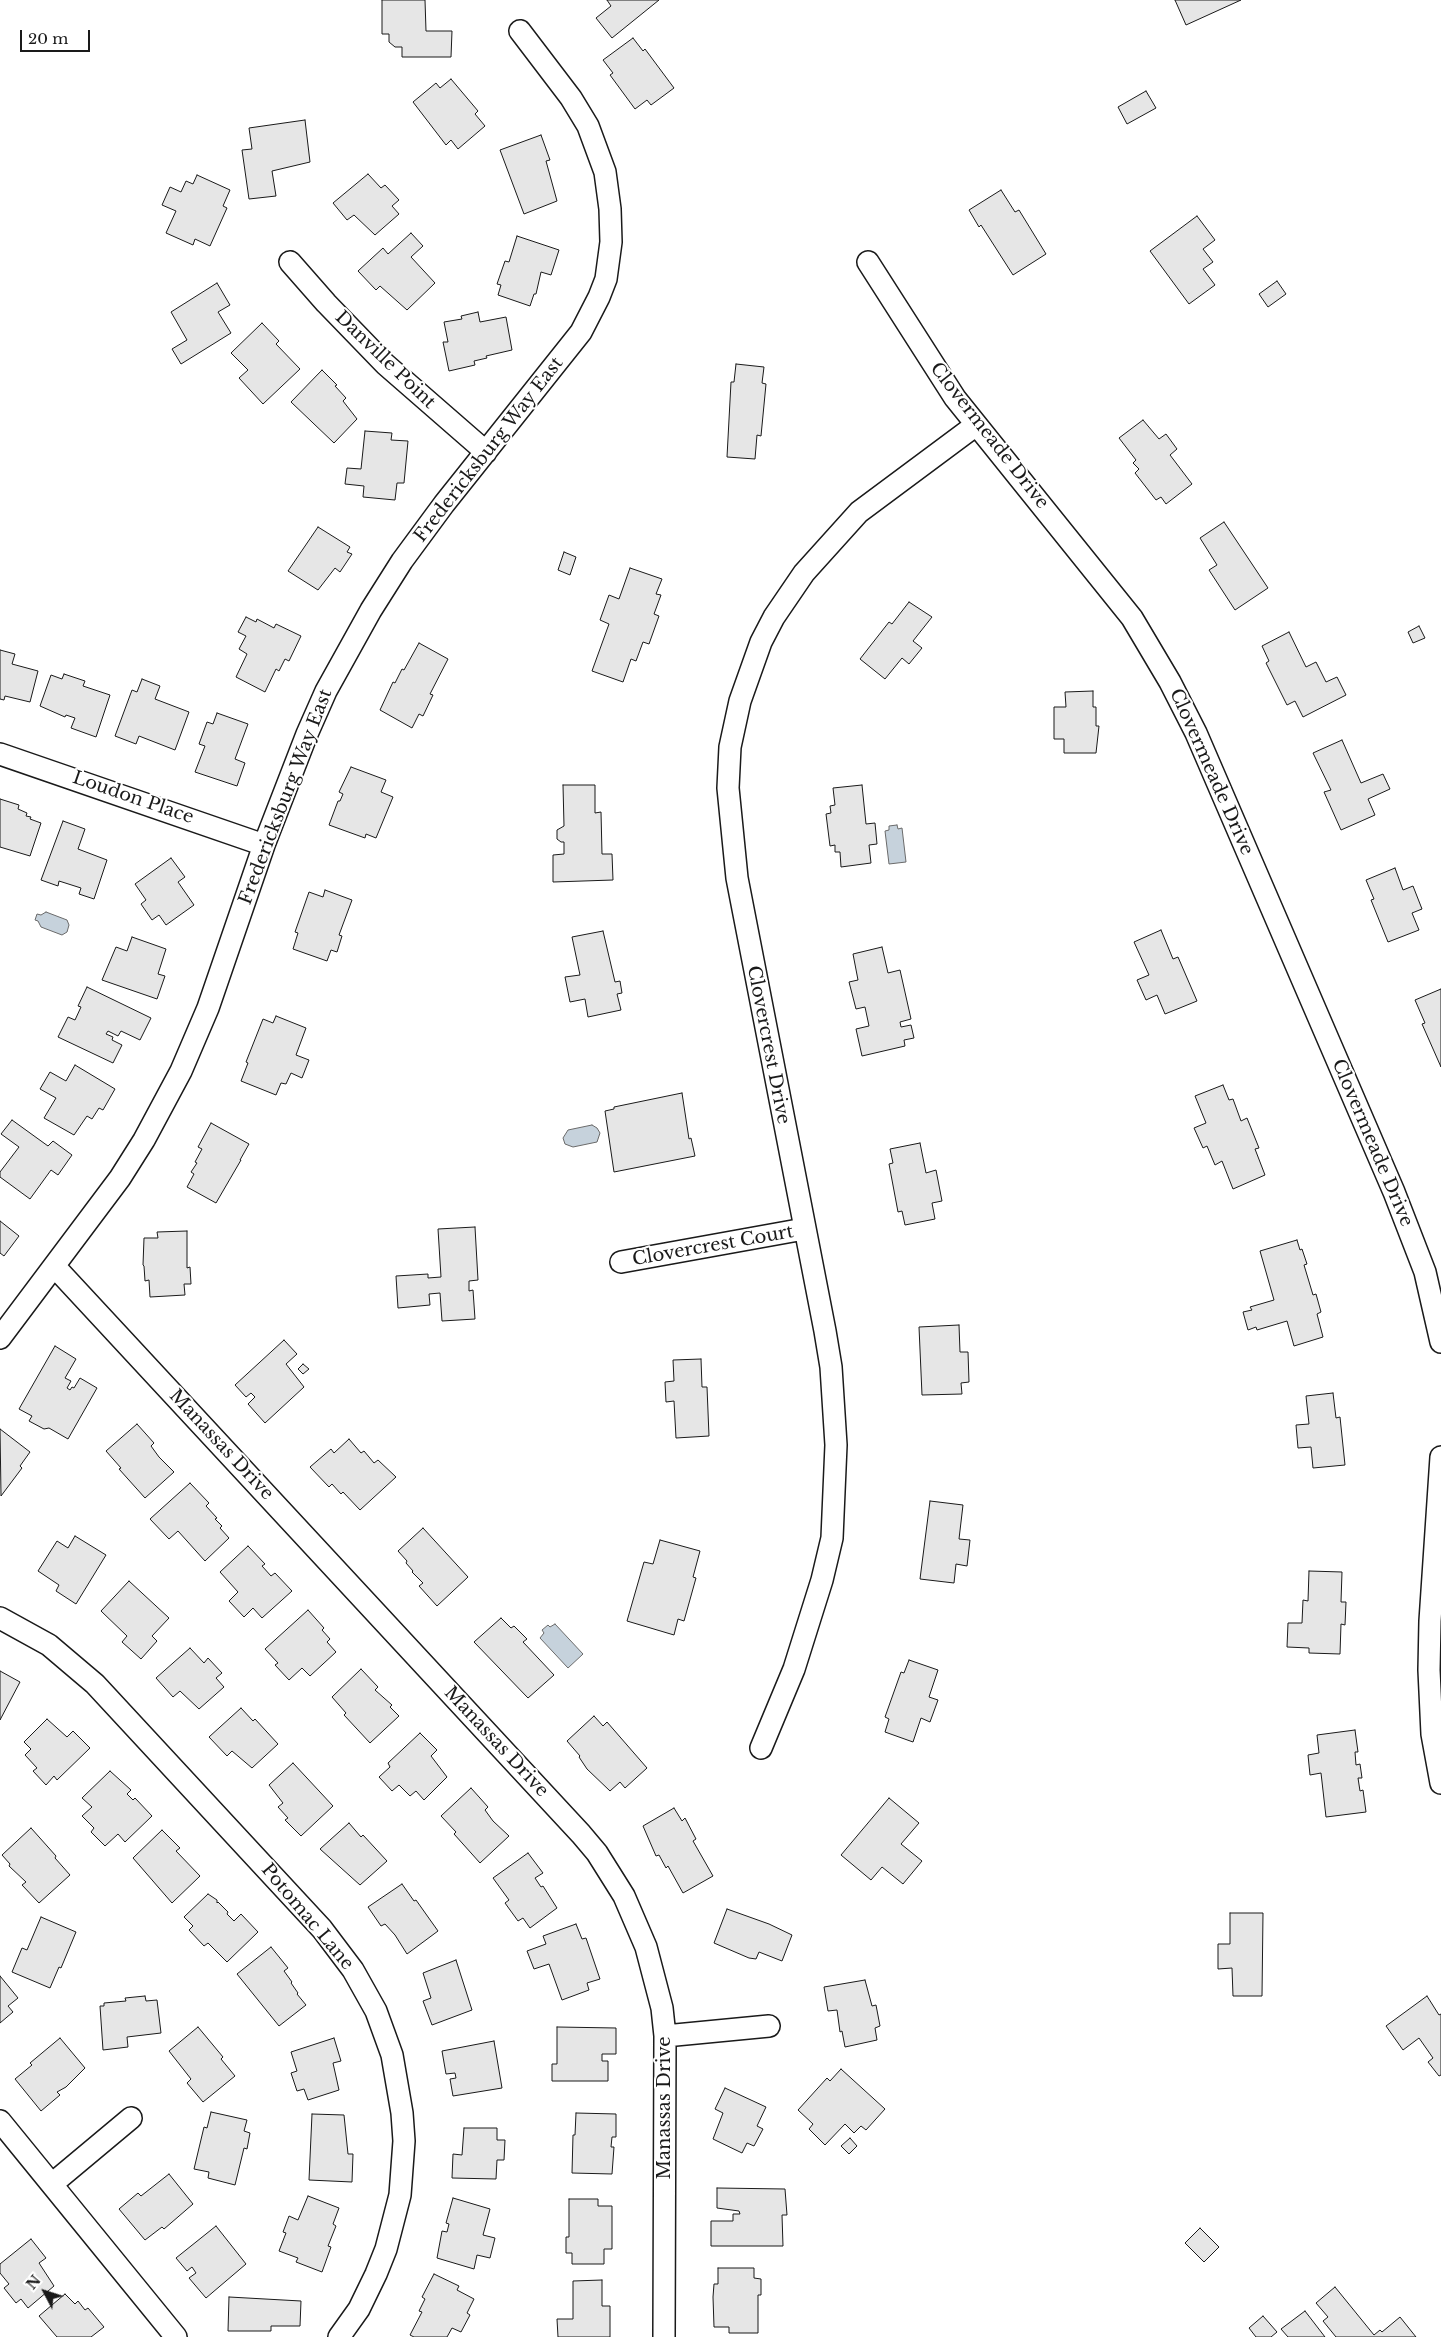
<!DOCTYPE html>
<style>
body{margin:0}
#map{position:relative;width:1441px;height:2337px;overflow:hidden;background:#fff;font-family:"Libre Baskerville",serif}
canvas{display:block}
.north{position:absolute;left:20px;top:2267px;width:50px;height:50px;-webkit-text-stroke:4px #fff;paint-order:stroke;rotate:310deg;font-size:14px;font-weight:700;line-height:20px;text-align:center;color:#1a1a1a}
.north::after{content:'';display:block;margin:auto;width:18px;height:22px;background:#1a1a1a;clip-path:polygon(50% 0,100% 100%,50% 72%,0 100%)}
.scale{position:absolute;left:20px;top:30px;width:70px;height:22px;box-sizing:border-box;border:2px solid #1a1a1a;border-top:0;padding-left:6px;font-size:15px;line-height:18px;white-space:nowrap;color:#1a1a1a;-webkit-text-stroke:4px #fff;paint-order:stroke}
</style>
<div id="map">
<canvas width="1441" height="2337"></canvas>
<div class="north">N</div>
<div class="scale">20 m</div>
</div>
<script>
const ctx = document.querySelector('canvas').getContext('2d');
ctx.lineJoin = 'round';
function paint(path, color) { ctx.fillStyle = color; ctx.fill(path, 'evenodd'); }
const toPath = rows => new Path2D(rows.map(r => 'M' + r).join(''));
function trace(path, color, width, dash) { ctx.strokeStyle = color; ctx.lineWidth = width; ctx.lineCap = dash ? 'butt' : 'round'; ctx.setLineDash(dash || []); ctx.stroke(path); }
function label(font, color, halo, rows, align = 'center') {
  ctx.font = font + ' "Libre Baskerville",serif'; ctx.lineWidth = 4; ctx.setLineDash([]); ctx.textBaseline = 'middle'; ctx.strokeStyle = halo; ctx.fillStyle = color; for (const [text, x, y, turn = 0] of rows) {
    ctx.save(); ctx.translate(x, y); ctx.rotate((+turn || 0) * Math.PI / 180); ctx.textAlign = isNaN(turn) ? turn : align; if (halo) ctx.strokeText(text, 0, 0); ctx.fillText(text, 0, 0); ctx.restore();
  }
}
const water = toPath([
 [897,825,898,829,902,828,906,862,889,864,885,831,889,830,889,826,897,825],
 [46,912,67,920,69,925,67,932,62,935,41,927,38,921,35,920,37,914,41,915,46,912],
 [592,1125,597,1128,600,1133,597,1142,573,1147,565,1144,563,1138,568,1130,592,1125],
 [555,1624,583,1654,568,1668,540,1638,544,1633,542,1630,548,1625,550,1627,555,1624]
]);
const building = toPath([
 [382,0,425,0,426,31,452,31,451,57,402,57,402,47,395,47,389,42,389,34,382,34,382,0],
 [607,0,659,0,612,38,596,18,611,6,607,0],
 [1175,0,1241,0,1186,25,1175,0],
 [633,38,643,51,645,49,674,88,651,105,647,100,635,109,610,75,613,73,603,60,633,38],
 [451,79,478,111,475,114,485,126,458,149,451,140,446,145,413,102,436,83,440,88,451,79],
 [1146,91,1156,108,1127,124,1118,107,1146,91],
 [305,120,310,162,272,171,276,196,249,199,242,150,252,149,249,128,305,120],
 [541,135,550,160,546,161,557,201,524,214,500,150,541,135],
 [368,174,381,188,385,185,399,200,392,206,399,214,375,235,354,215,347,220,333,203,368,174],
 [197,175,230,190,223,206,227,208,210,246,195,239,193,245,166,233,176,211,162,205,170,187,181,192,186,181,193,184,197,175],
 [1001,190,1015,212,1019,210,1046,254,1013,275,981,225,979,227,969,210,1001,190],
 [1197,216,1215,240,1203,249,1213,262,1203,269,1215,285,1189,304,1150,251,1197,216],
 [411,233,423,246,411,257,435,283,407,310,380,286,376,290,358,271,383,248,388,254,411,233],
 [517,236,559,250,551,275,541,272,536,294,534,294,530,306,498,295,501,285,497,284,505,261,509,262,517,236],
 [1277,281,1286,294,1268,307,1259,294,1277,281],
 [217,283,230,305,218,312,231,333,181,364,172,349,187,340,171,312,217,283],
 [478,312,480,322,506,317,512,350,486,356,487,358,474,361,475,365,449,371,443,342,448,342,444,322,462,319,461,316,478,312],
 [262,323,279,341,276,344,300,369,263,404,239,378,248,370,231,353,262,323],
 [736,364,764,367,762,383,766,384,761,436,757,435,755,459,727,457,731,382,734,382,736,364],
 [322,370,337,385,335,386,346,398,343,401,357,419,334,443,291,402,322,370],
 [1143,420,1159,439,1166,434,1177,449,1170,455,1192,484,1166,504,1161,497,1156,500,1135,473,1139,469,1133,463,1136,460,1119,438,1143,420],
 [365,431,392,433,391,440,408,441,404,483,397,483,395,500,363,497,364,486,345,484,347,468,361,469,365,431],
 [1224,522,1268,588,1235,610,1209,570,1217,565,1200,538,1224,522],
 [318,527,350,547,347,552,352,554,340,572,335,568,318,590,288,571,318,527],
 [564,552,576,557,570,575,558,570,564,552],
 [630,568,662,579,656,594,661,595,654,614,659,616,649,644,643,642,636,661,631,659,623,682,592,671,609,624,600,620,609,595,619,599,630,568],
 [909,602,932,617,913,641,922,648,909,664,902,658,885,679,860,659,889,622,892,624,909,602],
 [246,617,256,622,257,619,274,628,276,624,301,636,289,661,285,659,279,671,276,669,265,692,236,677,247,654,239,649,246,636,238,632,246,617],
 [1419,626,1425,638,1413,643,1408,632,1419,626],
 [1289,632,1306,667,1316,662,1326,682,1337,677,1346,695,1303,717,1295,701,1287,705,1266,663,1269,661,1262,646,1289,632],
 [419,643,448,659,430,694,433,695,423,716,419,714,412,728,380,710,393,682,395,683,402,669,404,670,419,643],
 [0,650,15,654,12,664,38,671,30,702,5,696,4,700,0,699,0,650],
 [64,674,85,681,83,686,110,695,96,737,71,728,75,718,66,715,65,717,40,706,51,675,62,679,64,674],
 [142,679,160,686,155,699,189,712,175,750,139,736,136,744,115,736,132,690,137,692,142,679],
 [1093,691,1093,707,1096,707,1096,726,1099,726,1096,753,1064,753,1064,739,1054,739,1054,707,1066,707,1065,692,1093,691],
 [217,713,248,724,235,759,245,763,237,786,195,772,205,746,199,744,207,722,213,724,217,713],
 [1342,740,1361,783,1383,774,1390,789,1368,799,1375,815,1341,830,1324,792,1331,790,1313,753,1342,740],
 [351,767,386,780,381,792,393,797,376,838,366,834,365,838,329,825,338,801,340,801,343,794,339,792,351,767],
 [563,785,595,785,595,813,601,812,602,854,612,854,613,880,553,882,553,855,564,854,564,842,561,842,557,839,557,830,564,826,563,785],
 [862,785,866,824,875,823,877,844,869,845,871,863,841,867,840,852,835,852,835,845,830,846,826,814,831,813,830,806,835,805,833,788,862,785],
 [0,799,19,805,18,809,27,813,26,816,31,817,30,819,41,823,30,856,0,847,0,799],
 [63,821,85,829,78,849,107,860,94,899,79,894,81,888,59,881,58,886,41,880,63,821],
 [171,858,185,877,178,882,194,905,166,925,159,915,152,920,141,904,146,900,135,884,171,858],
 [1395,868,1403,890,1413,886,1422,909,1412,913,1419,930,1388,942,1371,900,1374,899,1366,880,1395,868],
 [325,890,352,900,339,935,342,936,337,952,331,950,327,961,293,949,298,933,295,932,309,892,323,897,325,890],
 [1161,930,1173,959,1178,957,1197,1001,1165,1014,1157,995,1146,1000,1137,980,1149,975,1134,942,1161,930],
 [603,931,615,982,620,981,622,993,617,994,621,1010,588,1017,585,999,570,1002,565,977,580,975,572,937,603,931],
 [132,937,166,949,158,974,165,976,157,999,102,980,116,947,127,951,132,937],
 [882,947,888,973,900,970,911,1019,900,1022,901,1027,911,1025,914,1038,904,1040,905,1046,862,1056,856,1029,869,1026,865,1007,856,1009,849,982,858,980,853,954,882,947],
 [87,987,151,1018,140,1040,121,1031,118,1036,108,1031,106,1034,113,1037,112,1040,122,1045,113,1063,58,1037,68,1017,75,1020,81,1007,78,1006,87,987],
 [1441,989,1441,1067,1422,1024,1425,1023,1415,1000,1441,989],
 [276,1016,306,1028,296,1055,309,1060,302,1078,291,1073,286,1084,281,1083,276,1095,241,1081,248,1063,246,1062,263,1019,273,1023,276,1016],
 [75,1065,115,1089,103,1110,99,1108,92,1119,87,1116,74,1135,44,1118,56,1098,40,1089,50,1072,66,1081,75,1065],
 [1223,1085,1229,1100,1233,1099,1241,1121,1247,1118,1259,1148,1255,1149,1265,1175,1233,1189,1222,1161,1215,1165,1207,1146,1203,1148,1194,1128,1206,1123,1195,1096,1223,1085],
 [682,1093,689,1139,691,1138,695,1156,614,1172,605,1111,614,1109,614,1107,682,1093],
 [12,1120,48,1146,53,1141,72,1155,58,1175,51,1170,30,1199,0,1177,0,1172,19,1147,1,1134,12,1120],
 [211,1123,249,1144,240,1160,241,1160,216,1203,187,1187,194,1174,191,1172,197,1163,195,1162,202,1149,198,1147,211,1123],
 [920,1143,926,1173,936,1170,942,1201,932,1203,935,1219,905,1225,902,1211,898,1212,889,1164,893,1163,890,1149,920,1143],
 [0,1221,19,1236,4,1256,0,1253,0,1221],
 [475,1227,478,1280,469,1281,469,1291,473,1290,475,1319,442,1321,440,1293,429,1294,430,1305,398,1308,396,1276,428,1274,428,1278,441,1277,438,1229,475,1227],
 [187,1231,187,1268,190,1267,191,1284,184,1284,185,1295,150,1297,149,1280,145,1281,144,1266,143,1265,144,1238,158,1238,157,1232,187,1231],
 [1297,1240,1300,1250,1302,1249,1307,1264,1304,1265,1313,1295,1316,1294,1321,1312,1317,1314,1323,1337,1294,1346,1287,1321,1257,1330,1256,1327,1248,1330,1243,1312,1252,1310,1250,1307,1274,1300,1260,1251,1297,1240],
 [959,1325,960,1352,968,1352,969,1382,961,1383,962,1394,922,1395,919,1327,959,1325],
 [284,1340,297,1354,286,1364,304,1387,265,1423,248,1404,255,1397,251,1393,246,1397,235,1385,284,1340],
 [55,1346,76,1359,65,1378,71,1381,67,1388,70,1390,72,1387,74,1388,80,1378,97,1388,68,1439,49,1428,44,1429,29,1421,32,1416,19,1409,55,1346],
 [701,1359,702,1387,707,1387,709,1436,676,1438,674,1401,666,1402,665,1382,674,1381,673,1360,701,1359],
 [303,1364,309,1369,303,1374,298,1369,303,1364],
 [1333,1393,1336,1418,1340,1417,1345,1465,1313,1468,1311,1447,1298,1448,1296,1425,1309,1424,1306,1396,1333,1393],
 [137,1424,154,1443,151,1446,159,1457,174,1472,145,1498,119,1469,121,1468,106,1451,137,1424],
 [0,1429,30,1452,20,1466,22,1468,1,1496,0,1429],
 [349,1439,361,1453,364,1451,374,1463,378,1460,396,1477,360,1510,343,1492,341,1494,332,1484,329,1487,310,1467,331,1449,334,1453,349,1439],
 [190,1483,209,1503,206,1506,217,1518,215,1519,222,1526,220,1528,229,1538,205,1561,178,1531,169,1539,150,1519,190,1483],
 [930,1501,963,1505,959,1539,970,1540,967,1566,956,1564,954,1583,920,1579,930,1501],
 [423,1528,468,1577,437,1606,419,1586,423,1583,412,1572,413,1571,406,1563,407,1561,398,1551,423,1528],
 [75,1536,106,1555,76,1604,56,1591,59,1585,38,1571,57,1541,68,1548,75,1536],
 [660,1540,700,1551,693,1577,696,1578,684,1621,678,1619,674,1635,627,1621,644,1562,653,1564,660,1540],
 [248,1546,265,1564,262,1566,271,1576,275,1573,292,1591,262,1618,253,1608,244,1617,229,1601,238,1592,220,1572,248,1546],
 [1309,1571,1342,1572,1341,1602,1346,1602,1345,1625,1341,1624,1340,1654,1309,1653,1309,1648,1287,1647,1288,1623,1302,1623,1303,1600,1308,1601,1309,1571],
 [129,1581,169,1618,152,1636,157,1641,141,1659,122,1642,127,1636,101,1611,129,1581],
 [308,1610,324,1628,322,1630,330,1639,327,1642,336,1652,310,1676,302,1668,289,1680,275,1665,278,1663,265,1649,308,1610],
 [501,1618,511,1628,514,1626,527,1639,523,1642,554,1675,528,1698,474,1642,501,1618],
 [190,1648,204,1663,208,1658,222,1673,216,1678,224,1687,199,1709,180,1691,173,1697,156,1678,190,1648],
 [909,1660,938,1670,929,1697,938,1700,930,1722,921,1718,913,1742,885,1732,889,1719,885,1717,901,1672,904,1673,909,1660],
 [361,1669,378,1687,375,1690,392,1705,390,1707,399,1716,370,1743,344,1715,346,1713,332,1697,361,1669],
 [0,1671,20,1682,0,1720,0,1671],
 [241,1708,253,1721,255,1719,278,1744,252,1768,232,1751,227,1756,209,1737,241,1708],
 [594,1716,603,1726,607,1722,647,1768,625,1788,620,1782,610,1791,587,1769,579,1757,580,1756,567,1741,594,1716],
 [47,1719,67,1737,73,1731,90,1748,57,1780,54,1776,46,1785,33,1771,37,1768,25,1755,31,1749,24,1742,47,1719],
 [1355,1730,1358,1752,1355,1752,1356,1765,1360,1764,1362,1778,1358,1778,1360,1791,1363,1790,1366,1812,1326,1817,1321,1773,1310,1775,1308,1755,1319,1753,1317,1735,1355,1730],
 [420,1733,437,1750,431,1756,447,1777,424,1800,416,1791,410,1796,399,1785,392,1791,379,1777,390,1767,388,1763,420,1733],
 [293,1763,333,1806,301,1836,285,1820,288,1818,278,1807,283,1803,269,1785,293,1763],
 [110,1771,131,1790,127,1794,133,1800,135,1798,152,1816,125,1842,118,1834,105,1846,91,1832,94,1828,82,1816,92,1807,82,1798,110,1771],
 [471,1788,488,1807,485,1810,493,1821,509,1836,480,1863,454,1834,456,1832,441,1816,471,1788],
 [889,1798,919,1823,901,1844,922,1861,903,1884,882,1867,871,1880,841,1855,889,1798],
 [674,1808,682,1821,685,1818,696,1839,693,1841,713,1876,683,1893,668,1866,666,1868,659,1855,656,1856,643,1826,674,1808],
 [349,1823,361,1837,363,1835,387,1861,360,1885,320,1849,349,1823],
 [31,1828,56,1856,55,1858,70,1875,39,1903,22,1885,26,1882,9,1866,10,1864,2,1855,31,1828],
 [162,1830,180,1848,176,1851,200,1876,172,1903,133,1858,162,1830],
 [528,1853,543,1873,535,1878,541,1887,543,1886,557,1908,530,1928,523,1918,518,1921,505,1903,509,1900,493,1878,528,1853],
 [402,1884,414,1901,416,1900,438,1931,407,1954,395,1935,385,1924,381,1926,368,1907,402,1884],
 [208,1894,217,1900,217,1903,218,1902,228,1912,227,1914,234,1921,241,1914,258,1932,227,1962,208,1943,204,1946,189,1930,193,1926,184,1917,208,1894],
 [727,1909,769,1924,792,1935,782,1961,759,1952,756,1959,749,1958,714,1943,727,1909],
 [1230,1913,1263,1913,1262,1996,1233,1996,1232,1968,1218,1969,1218,1944,1230,1944,1230,1913],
 [41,1917,76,1932,61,1968,59,1967,50,1988,12,1972,22,1948,27,1950,41,1917],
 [576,1924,582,1939,586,1938,600,1979,587,1983,589,1990,562,2000,549,1964,534,1969,527,1951,546,1944,543,1936,576,1924],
 [271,1947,288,1968,284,1971,292,1982,291,1983,298,1993,297,1994,306,2005,279,2026,237,1974,271,1947],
 [456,1960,472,2010,432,2025,423,2001,431,1998,423,1973,456,1960],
 [0,1976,18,1998,8,2006,13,2012,0,2023,0,1976],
 [865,1980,872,2006,876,2005,880,2026,875,2028,877,2040,845,2047,842,2031,840,2032,837,2010,828,2011,824,1987,865,1980],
 [145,1996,146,2001,157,2000,161,2033,127,2037,128,2047,103,2050,100,2006,104,2006,104,2003,126,2001,125,1998,145,1996],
 [1427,1996,1439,2015,1441,2014,1441,2075,1439,2076,1428,2062,1433,2058,1419,2038,1403,2050,1386,2026,1427,1996],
 [198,2027,223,2057,221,2059,235,2076,203,2102,187,2083,191,2079,169,2051,198,2027],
 [557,2027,616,2028,616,2054,602,2054,602,2061,608,2061,608,2081,552,2081,552,2064,557,2064,557,2027],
 [60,2038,85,2068,66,2087,57,2092,60,2095,41,2111,15,2079,32,2065,30,2063,60,2038],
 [334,2038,341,2061,333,2063,339,2090,308,2100,304,2089,297,2091,291,2073,297,2071,291,2052,334,2038],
 [494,2041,502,2088,453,2096,450,2079,456,2078,455,2073,446,2074,442,2051,494,2041],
 [841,2069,885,2109,866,2130,861,2126,854,2133,845,2124,825,2145,809,2129,813,2124,798,2110,827,2078,830,2081,841,2069],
 [725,2088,766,2107,757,2126,763,2129,754,2146,747,2143,742,2153,713,2139,723,2113,715,2109,725,2088],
 [211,2112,247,2120,244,2131,250,2133,247,2149,244,2148,235,2185,208,2178,209,2172,194,2169,204,2127,207,2128,211,2112],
 [576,2113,616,2114,616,2137,612,2137,611,2147,614,2147,612,2174,572,2173,573,2135,575,2135,576,2113],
 [312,2114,344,2115,348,2154,353,2154,352,2182,309,2180,312,2114],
 [464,2128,497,2128,497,2140,505,2140,504,2160,497,2160,496,2179,452,2178,453,2154,462,2155,464,2128],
 [850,2138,857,2146,849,2154,841,2146,850,2138],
 [169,2174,193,2204,164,2229,162,2227,145,2240,119,2209,138,2193,141,2196,169,2174],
 [717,2188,785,2189,787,2215,782,2215,783,2246,711,2246,711,2221,733,2221,733,2214,740,2214,739,2211,717,2208,717,2188],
 [308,2196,339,2208,333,2224,336,2226,328,2246,331,2247,322,2272,296,2262,298,2258,279,2251,286,2233,283,2232,289,2216,298,2220,308,2196],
 [453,2198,490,2209,483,2235,495,2238,490,2258,477,2255,474,2269,437,2258,442,2231,447,2232,449,2224,446,2223,453,2198],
 [569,2199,598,2199,598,2206,612,2206,612,2249,604,2249,604,2264,572,2264,572,2253,566,2253,566,2237,569,2237,569,2199],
 [216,2226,246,2264,206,2298,189,2278,196,2273,192,2267,187,2271,176,2258,216,2226],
 [1200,2228,1219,2247,1204,2262,1185,2243,1200,2228],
 [31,2239,46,2258,39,2263,54,2286,28,2308,21,2299,16,2303,4,2288,9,2284,0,2273,0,2264,31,2239],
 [718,2268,754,2268,754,2278,761,2279,761,2295,758,2295,758,2333,729,2333,729,2327,714,2327,713,2297,714,2284,718,2284,718,2268],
 [434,2274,459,2286,457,2290,474,2299,467,2313,470,2315,461,2332,452,2328,447,2337,414,2337,410,2335,422,2312,419,2311,425,2299,422,2297,434,2274],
 [602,2280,602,2306,610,2306,610,2337,558,2337,557,2319,573,2319,573,2281,602,2280],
 [1335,2287,1374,2335,1380,2330,1382,2332,1400,2317,1416,2337,1336,2337,1323,2321,1328,2317,1316,2303,1335,2287],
 [65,2294,75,2304,78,2301,85,2310,88,2308,104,2327,91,2337,57,2337,39,2316,65,2294],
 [229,2297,301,2301,300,2326,271,2326,271,2331,228,2331,229,2297],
 [1305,2311,1325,2337,1288,2337,1281,2329,1305,2311],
 [1263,2316,1277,2332,1271,2337,1256,2337,1249,2328,1263,2316]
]);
const minor = toPath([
 [290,262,326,303,385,364,486,452],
 [868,262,955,398,1132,618,1170,682,1196,733,1394,1192,1425,1272,1441,1342],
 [0,754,264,845],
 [621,1262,804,1229],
 [55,1267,581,1834,597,1853,624,1896,646,1947,662,2008,665,2036,664,2337],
 [0,1338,120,1178,144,1140,181,1071,208,1008,264,845,307,734,326,691,371,610,402,561,444,504,581,332,599,297,606,279,611,242,610,209,605,172,588,126,571,98,520,31],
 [1441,1457,1430,1621,1429,1670,1432,1734,1441,1783],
 [0,1618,49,1645,95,1684,322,1929,353,1970,376,2011,392,2055,402,2113,404,2141,400,2195,386,2249,376,2274,359,2309,339,2337],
 [761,1748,794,1669,822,1580,832,1538,836,1445,831,1367,825,1331,737,878,728,788,730,747,740,701,761,642,774,617,804,573,859,512,976,425],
 [665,2036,769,2026],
 [0,2121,176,2337],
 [52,2184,131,2118]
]);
const streetNames = [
 ["Danville Point",385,360,44],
 ["Clovermeade Drive",989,436,52],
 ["Fredericksburg Way East",489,450,-52],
 ["Clovermeade Drive",1211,772,66],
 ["Fredericksburg Way East",286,797,-69],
 ["Loudon Place",133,798,19],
 ["Clovercrest Drive",768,1045,79],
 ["Clovermeade Drive",1372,1143,67],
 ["Clovercrest Court",713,1246,-10],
 ["Manassas Drive",221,1445,47],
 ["Manassas Drive",496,1742,47],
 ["Potomac Lane",307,1917,50],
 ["Manassas Drive",665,2108,-90]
];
paint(water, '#c6d2dc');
trace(water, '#6a6a6a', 1);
paint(building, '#e6e6e6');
trace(building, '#1a1a1a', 1);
trace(minor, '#1a1a1a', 24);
trace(minor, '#fff', 21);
label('18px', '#1a1a1a', '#fff', streetNames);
</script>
